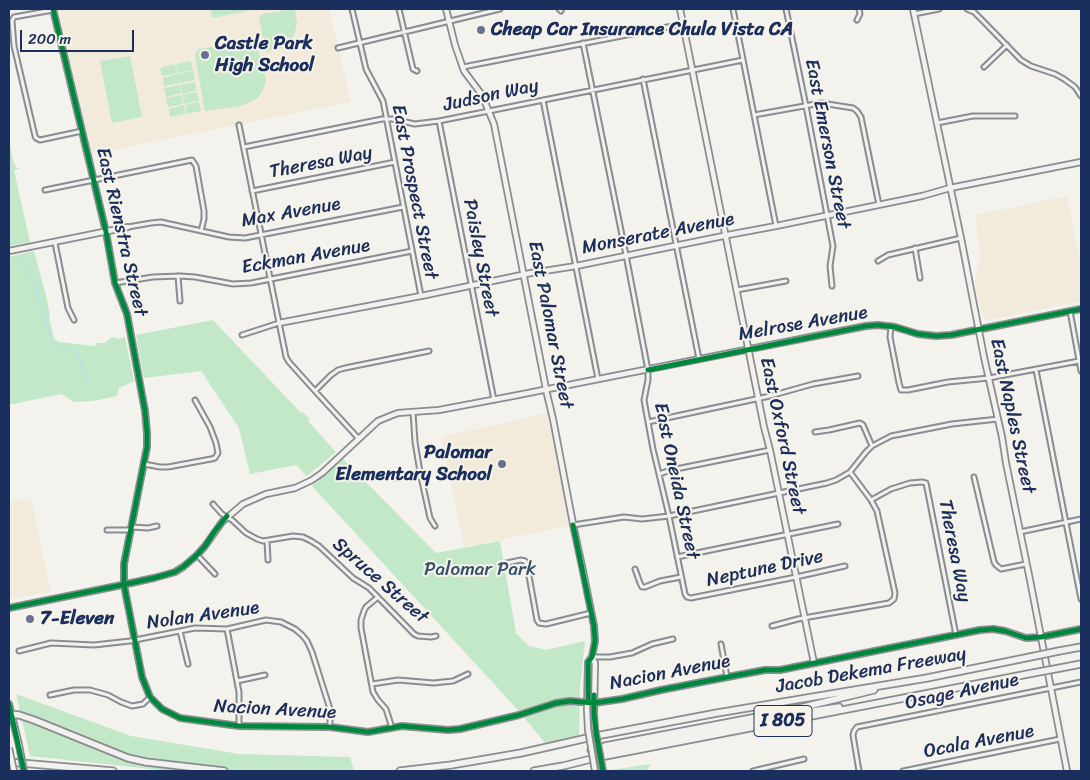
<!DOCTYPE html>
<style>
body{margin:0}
#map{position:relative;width:1090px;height:780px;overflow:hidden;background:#f4f2ec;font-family:Sriracha,sans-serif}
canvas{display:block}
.frame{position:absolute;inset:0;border:10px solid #1b2f5e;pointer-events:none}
.scale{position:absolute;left:20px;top:30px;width:114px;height:22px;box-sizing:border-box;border:2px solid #1b2f5e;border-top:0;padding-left:6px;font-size:15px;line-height:18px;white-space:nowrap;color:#1b2f5e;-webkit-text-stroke:4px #f7f3e8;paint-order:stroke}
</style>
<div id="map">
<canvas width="1090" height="780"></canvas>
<div class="frame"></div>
<div class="scale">200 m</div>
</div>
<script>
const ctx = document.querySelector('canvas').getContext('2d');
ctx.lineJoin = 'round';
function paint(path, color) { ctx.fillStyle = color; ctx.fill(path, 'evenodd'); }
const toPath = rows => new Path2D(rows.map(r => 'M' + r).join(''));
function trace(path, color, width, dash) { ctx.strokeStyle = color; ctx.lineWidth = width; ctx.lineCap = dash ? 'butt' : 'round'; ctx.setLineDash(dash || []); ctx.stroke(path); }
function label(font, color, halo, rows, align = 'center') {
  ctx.font = font + ' Sriracha,sans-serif'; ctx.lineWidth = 4; ctx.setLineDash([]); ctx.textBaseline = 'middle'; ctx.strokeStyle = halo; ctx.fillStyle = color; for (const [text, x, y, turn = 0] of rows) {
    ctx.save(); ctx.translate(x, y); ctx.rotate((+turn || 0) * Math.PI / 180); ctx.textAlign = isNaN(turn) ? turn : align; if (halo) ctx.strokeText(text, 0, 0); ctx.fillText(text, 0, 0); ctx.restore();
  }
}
const built = toPath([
 [58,9,329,9,351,102,92,154],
 [1067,196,1081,266,1081,301,985,321,977,295,975,275,981,261,975,215],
 [548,413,563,490,569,526,464,547,441,437],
 [31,498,51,592,9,599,9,503]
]);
const green = toPath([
 [210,9,257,9,212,18],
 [295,9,297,23,295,32,291,40,282,47,266,52,259,18,262,14],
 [255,40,262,63,266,79,264,88,258,98,241,106,205,111,195,55,198,49],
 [130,56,142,117,112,123,100,61],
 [191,61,193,70,178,73,176,64],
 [175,64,177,73,162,76,160,68],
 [193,71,195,80,180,83,178,74],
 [178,74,179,83,164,86,163,78],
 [195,82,197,90,182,94,180,85],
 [179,85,181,93,166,97,164,88],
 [197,92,199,101,184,104,182,95],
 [181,95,183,104,168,107,166,98],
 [199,102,201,111,186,114,185,105],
 [184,105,185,114,170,117,169,109],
 [9,139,13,161,16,167,20,169,14,170,30,242,9,246],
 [34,251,46,295,50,316,49,317,54,339,59,342,96,346,97,343,105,343,112,337,116,338,117,339,125,337,134,381,119,388,117,396,93,401,74,402,61,394,14,404,10,404,9,401,9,257],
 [213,320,301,413,303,412,310,419,308,421,336,452,307,476,296,465,250,474,239,428,201,371,144,378,136,335],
 [343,459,436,553,500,541,516,633,529,646,546,650,585,641,580,686,579,735,545,743,517,709,312,486],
 [16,694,131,736,239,754,350,757,354,770,170,771,30,756],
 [651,764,646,771,610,771,610,770]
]);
const stream = toPath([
 [9,179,14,171],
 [9,233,19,244],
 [21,255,27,271,36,283,37,294,41,305,49,334,54,343,78,353,82,367,89,382]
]);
const street = toPath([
 [352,9,366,69,383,101,421,296],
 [399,9,413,69,417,71],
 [559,9,561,11],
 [733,9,776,226],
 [786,9,806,106,833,246,830,266,832,286],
 [967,9,974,12,983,21,1021,60,1031,66,1055,74,1064,79,1075,87,1081,96],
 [53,10,14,17,12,21,14,46,35,136,36,138,40,140,82,131],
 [914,14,939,9],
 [857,20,860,14,859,9],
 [583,43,626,255,648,370,648,380,644,400,653,449,669,516,685,594,687,597,691,598,796,577,845,566],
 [338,48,500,9],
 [463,67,683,24],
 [984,67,1007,45],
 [643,79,699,359],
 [543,100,598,379],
 [754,115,821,103,853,108,857,111,861,117,879,205],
 [439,121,494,400],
 [937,123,973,116,1015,116],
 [239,125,286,357,289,362,315,391,359,439],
 [244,147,382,119,392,119,415,124,439,121,743,60],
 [45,190,192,160,196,166,204,211,204,219,201,231],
 [252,191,395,162],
 [128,227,151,223,161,222,229,237,245,238,403,207],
 [55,243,68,308,74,320],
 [915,248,920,278],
 [878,261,888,255,961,238],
 [178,276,180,301],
 [115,283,153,277,180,276,195,277,233,284,251,283,412,251],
 [737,290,786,281],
 [1070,311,1081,371],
 [891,326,890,337,899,383,901,390,908,390,948,382,989,378,1079,361],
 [242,335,279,323],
 [1036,370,1081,599],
 [315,391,331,375,338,370,345,368,429,351],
 [413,412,415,442,420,472,430,518,435,526],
 [648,422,770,396,813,384,858,376],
 [815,432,829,430,860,423,863,425,872,446],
 [144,464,160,467,168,467,211,459,215,458,218,453,216,443,210,427,195,400],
 [659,474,671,470,770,450],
 [974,477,994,562,996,565,1001,569,1026,564],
 [395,478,420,472],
 [871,500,891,489,910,483,922,482,926,483,956,635],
 [213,504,222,514,232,520,246,533,257,539,263,541,293,536,303,537,311,541,319,546,353,578,369,588,414,634,418,636,431,637,436,636],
 [573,525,624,517,642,519,669,516,827,483,836,480,850,472,866,452,872,446,891,436,952,424,998,419],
 [132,527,148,528,157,526],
 [107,530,131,530],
 [1020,532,1081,519],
 [267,541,268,560],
 [197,555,215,574],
 [677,557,838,524],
 [502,564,521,560,525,561,527,565,537,620,539,623,546,624,591,613],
 [635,569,640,583,642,587,645,587,660,581,681,577],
 [378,597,366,607,364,611,361,620,361,628,373,692,378,700,386,709,392,728],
 [772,626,798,619,889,603,894,599,895,593,877,511,871,500,850,472],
 [227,629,239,692,239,726],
 [180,631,188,664],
 [721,644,727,677],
 [19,651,51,643,94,645,130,641,195,628,227,629,266,620,281,622,295,629,302,635,307,641,312,652,330,709,330,727],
 [592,657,610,657,632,653,652,644,673,639],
 [237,681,265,675],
 [372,684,398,680,434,683,443,682,453,681,468,674],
 [50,695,74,690,90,690,108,695,121,702,132,706,143,704,150,697],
 [753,771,804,759],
 [859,771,853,735,854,731,857,727,1081,682],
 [903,771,1060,739]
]);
const secondary = toPath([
 [53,9,106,232,115,283,127,314,145,411,147,433,147,447,124,564,124,585,142,677,150,697,162,709,180,718,239,726,330,727,368,732,402,726,448,730,460,729,519,715,556,703,570,701,594,703,622,699,661,690,738,675,765,670,780,670,980,630,993,629,1005,631,1026,638,1041,637,1081,629],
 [446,9,455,45,464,71,482,95,494,124,547,394,553,419,574,529,583,571,594,626,595,641,592,657,588,662,587,710,588,729],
 [680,9,764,427,770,450,814,663],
 [913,9,961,238,984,357,1002,437,1006,463,1030,580,1067,771],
 [9,251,128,227],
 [279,323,426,295,531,273,576,266,733,234,776,226,922,196,950,188,1081,162],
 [9,608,117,586,154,578,175,572,183,567,197,555,205,546,222,522,243,504,266,494,295,488,312,480,322,473,378,421,390,416,398,413,439,410,513,396,866,326,878,325,895,327,918,334,936,336,951,335,1081,309],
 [592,657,595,663,594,714,595,729]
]);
const primary = toPath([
 [9,704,19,745]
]);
const highway = toPath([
 [1059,651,1081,647],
 [1060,668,1081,664],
 [9,714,19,715,34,720,128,758,146,762,224,771],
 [601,749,606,751,782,716,839,707],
 [591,750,601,749,605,746,783,712,874,690],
 [9,762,113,771],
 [400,771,451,765,521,753,596,736,717,713,927,678,1030,657],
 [534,771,563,766,595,758,1033,673]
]);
const secondaryBridge = toPath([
 [588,729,595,771],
 [595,729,603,771]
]);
const primaryBridge = toPath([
 [19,745,24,771],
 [9,748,14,771]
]);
const highwayBridge = toPath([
 [1030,657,1059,651],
 [1033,673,1060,668]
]);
const cycleway = toPath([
 [53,9,106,232,115,283,127,314,145,411,147,433,147,447,124,564,124,585,142,677,150,697,162,709,180,718,239,726,330,727,368,732,402,726,448,730,460,729,519,715,556,703,570,701,594,703,622,699,661,690,738,675,765,670,780,670,980,630,993,629,1005,631,1026,638,1041,637,1081,629],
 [648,370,866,326,878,325,895,327,918,334,936,336,951,335,1081,309],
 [573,525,594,626,595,641,592,657,588,662,588,702],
 [9,608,117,586,154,578,175,572,183,567,197,555,205,546,215,531,227,516],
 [594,695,594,714,596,733,603,771],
 [9,704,24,771]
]);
const markers = [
 [481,30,5,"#677390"],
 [205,55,5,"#677390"],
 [502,464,5,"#677390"],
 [30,619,5,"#677390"]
];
const shields = [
 [783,721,58]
];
const shieldNames = [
 ["I 805",783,721]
];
const poiNames = [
 ["Cheap Car Insurance Chula Vista CA",491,30],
 ["Castle Park",215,44],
 ["High School",215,66],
 ["Palomar",492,453,"right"],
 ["Elementary School",492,475,"right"],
 ["7-Eleven",40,619]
];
const streetNames = [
 ["Judson Way",491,96,-12],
 ["East Emerson Street",827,144,79],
 ["Theresa Way",321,163,-11],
 ["East Prospect Street",414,192,79],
 ["Max Avenue",291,213,-10],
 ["East Rienstra Street",121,232,77],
 ["Monserate Avenue",658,234,-11],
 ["Eckman Avenue",306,257,-10],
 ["Paisley Street",480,258,79],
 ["Melrose Avenue",803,324,-10],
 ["East Palomar Street",550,325,79],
 ["East Naples Street",1012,416,78],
 ["East Oxford Street",782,436,78],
 ["East Oneida Street",676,481,78],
 ["Theresa Way",954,551,79],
 ["Neptune Drive",765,569,-12],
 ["Spruce Street",380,581,41],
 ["Nolan Avenue",203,616,-8],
 ["Jacob Dekema Freeway",871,671,-10],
 ["Nacion Avenue",670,673,-11],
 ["Osage Avenue",962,692,-12],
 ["Nacion Avenue",275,710,3],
 ["Ocala Avenue",979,742,-11]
];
const parkNames = [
 ["Palomar Park",480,570]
];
paint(built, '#f2ebdc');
paint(green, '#c2e8c8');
trace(stream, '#b6e1f9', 1);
trace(street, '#898c92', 7);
trace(secondary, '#898c92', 8);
trace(primary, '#898c92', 8);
trace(highway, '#898c92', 9);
trace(street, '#f2f1ed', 3);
trace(secondary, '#f2f1ed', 4.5);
trace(primary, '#f2f1ed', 4.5);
trace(highway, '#f2f1ed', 5.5);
trace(secondaryBridge, '#898c92', 8, []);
trace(primaryBridge, '#898c92', 8, []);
trace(highwayBridge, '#898c92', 9, []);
trace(secondaryBridge, '#f2f1ed', 4.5);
trace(primaryBridge, '#f2f1ed', 4.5);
trace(highwayBridge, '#f2f1ed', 5.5);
trace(cycleway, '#00873e', 5);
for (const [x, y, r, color] of markers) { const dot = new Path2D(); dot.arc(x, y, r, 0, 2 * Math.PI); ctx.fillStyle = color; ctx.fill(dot); trace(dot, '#f7f3e8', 2); }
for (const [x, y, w] of shields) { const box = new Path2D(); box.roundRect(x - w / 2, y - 15.5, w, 31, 4); ctx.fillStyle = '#f7f3e8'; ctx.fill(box); trace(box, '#1b2f5e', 1); }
label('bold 18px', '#1b2f5e', null, shieldNames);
label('bold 19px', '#1b2f5e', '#f7f3e8', poiNames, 'left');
label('19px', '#1b2f5e', '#f7f3e8', streetNames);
label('19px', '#34526d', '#f7f3e8', parkNames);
</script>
